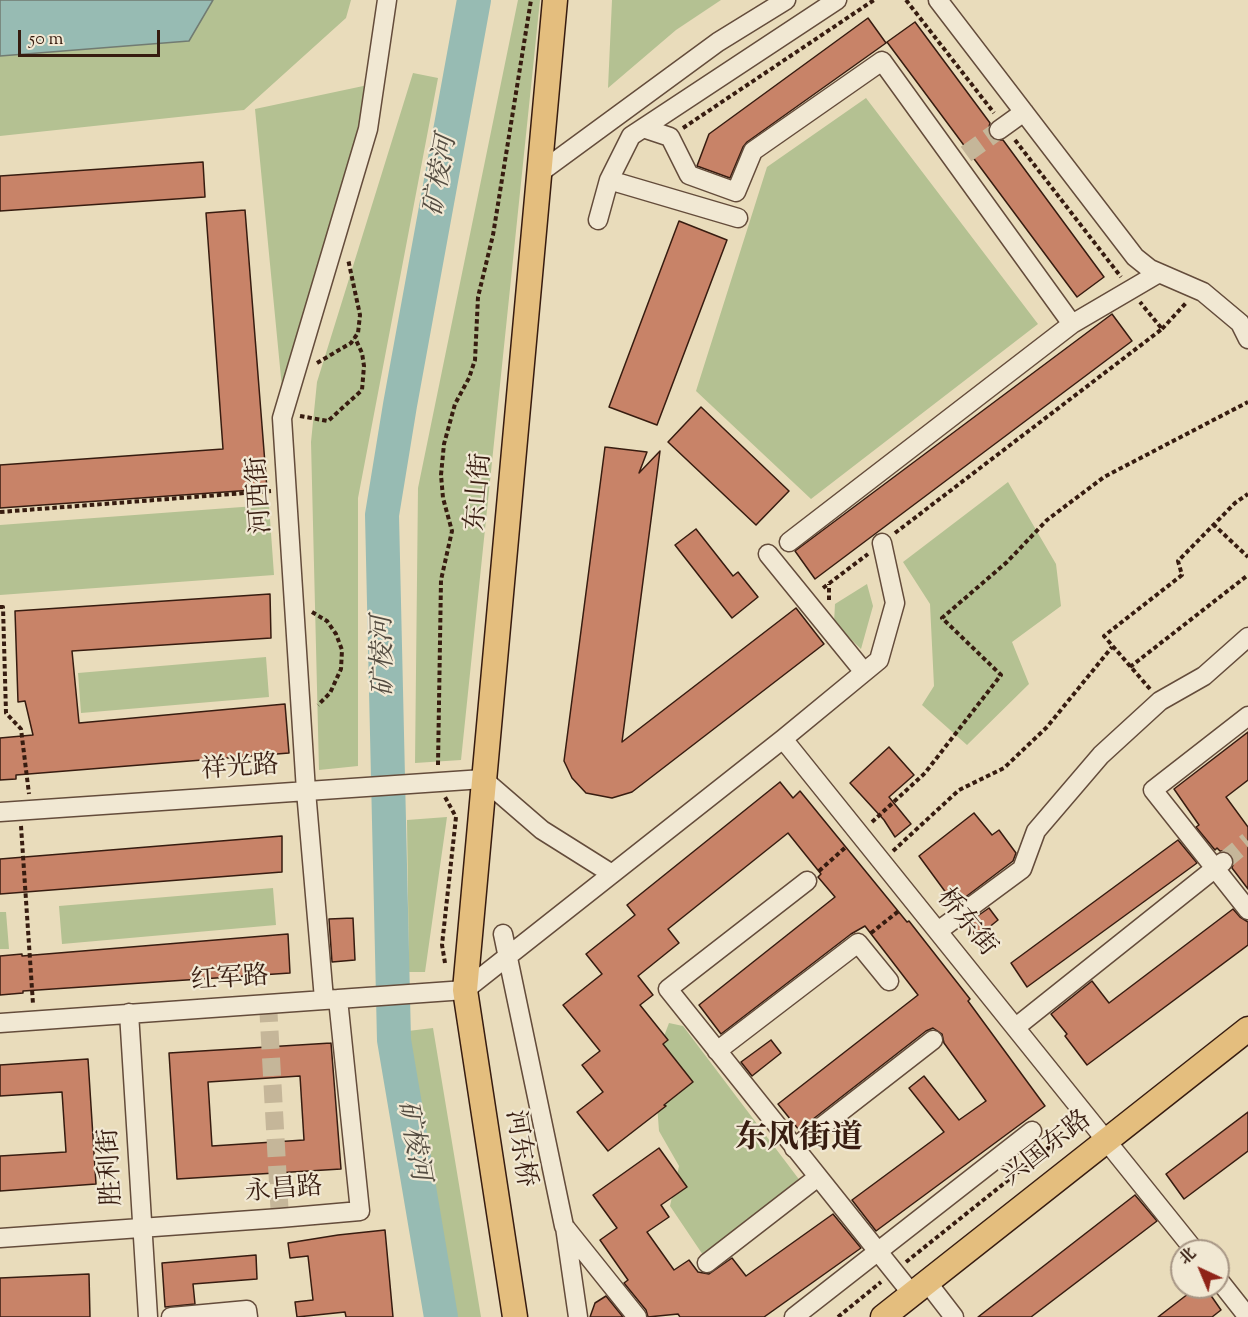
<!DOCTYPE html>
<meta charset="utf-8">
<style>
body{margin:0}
#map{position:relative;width:1248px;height:1317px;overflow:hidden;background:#e9dcbb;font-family:"Sorts Mill Goudy","Noto Serif SC",serif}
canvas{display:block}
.north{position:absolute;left:1170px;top:1239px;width:60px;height:60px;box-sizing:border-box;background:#f1e8d3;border:2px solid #a79685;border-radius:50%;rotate:316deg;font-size:16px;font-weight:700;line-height:24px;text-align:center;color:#371c10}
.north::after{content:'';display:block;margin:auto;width:21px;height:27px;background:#8f2418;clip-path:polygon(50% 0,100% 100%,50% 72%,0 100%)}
.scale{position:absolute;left:18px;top:30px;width:142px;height:27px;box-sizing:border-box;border:3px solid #371c10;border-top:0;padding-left:8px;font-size:18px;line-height:21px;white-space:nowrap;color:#371c10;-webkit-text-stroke:4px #f1e8d3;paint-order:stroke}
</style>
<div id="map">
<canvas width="1248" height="1317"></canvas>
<div class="north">北</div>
<div class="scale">50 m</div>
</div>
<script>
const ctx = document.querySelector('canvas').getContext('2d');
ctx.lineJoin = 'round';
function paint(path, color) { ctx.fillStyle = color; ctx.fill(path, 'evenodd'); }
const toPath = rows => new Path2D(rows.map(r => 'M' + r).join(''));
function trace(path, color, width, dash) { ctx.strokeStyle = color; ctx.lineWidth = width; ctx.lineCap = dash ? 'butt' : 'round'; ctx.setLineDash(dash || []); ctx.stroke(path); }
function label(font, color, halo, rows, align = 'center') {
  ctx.font = font + ' "Sorts Mill Goudy","Noto Serif SC",serif'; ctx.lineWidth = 4.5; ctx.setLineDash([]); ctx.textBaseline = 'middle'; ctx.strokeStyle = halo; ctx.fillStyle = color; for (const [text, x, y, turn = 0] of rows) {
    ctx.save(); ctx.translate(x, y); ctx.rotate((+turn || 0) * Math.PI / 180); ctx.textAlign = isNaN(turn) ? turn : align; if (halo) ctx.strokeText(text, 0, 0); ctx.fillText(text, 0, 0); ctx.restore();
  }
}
const green = toPath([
 [0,0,351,0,346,18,244,110,0,136],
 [518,0,540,0,461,760,415,763,418,488],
 [612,0,721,0,676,30,608,88],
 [413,73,438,78,358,498,358,766,319,770,311,442,317,382],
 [368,85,362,133,282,388,255,109],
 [866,98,1038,324,811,499,696,391,767,167],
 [1008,482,1056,564,1061,606,1012,642,1029,684,967,745,922,705,934,686,930,604,903,562],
 [269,505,274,575,0,595,0,525],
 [867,584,873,606,861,649,834,623,835,604],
 [266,657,269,697,81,713,78,673],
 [447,817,425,972,409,972,407,820],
 [273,888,276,925,62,944,59,906],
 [0,912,6,912,9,949,0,949],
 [669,1023,683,1026,801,1182,703,1255,670,1206,679,1166,659,1131,654,1063],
 [433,1028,481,1317,457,1317,408,1031]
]);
const water = toPath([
 [0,0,213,0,189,41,0,56,0,0]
]);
const river = toPath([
 [441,1317,394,1040,382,515,400,405,474,0]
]);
const building = toPath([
 [868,18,886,43,747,142,743,147,730,178,697,166,709,134,868,18],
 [915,22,990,123,988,131,990,137,995,140,1003,140,1104,277,1077,297,887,42,915,22],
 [203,162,205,197,0,211,0,176,203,162],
 [245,210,267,489,0,508,0,465,223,449,206,213,245,210],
 [679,221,727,240,657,425,609,407,679,221],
 [1112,314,1132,341,815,579,795,551,1112,314],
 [701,407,789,491,756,525,668,442,701,407],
 [605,447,647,452,639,473,660,451,622,742,796,608,824,644,632,792,612,798,586,793,572,778,564,761,605,447],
 [696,529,733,576,738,572,758,597,732,618,675,545,696,529],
 [270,594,271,638,72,651,79,723,285,704,289,753,16,775,16,779,0,780,0,738,33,735,25,701,18,702,15,611,270,594],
 [1248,732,1248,780,1226,797,1248,827,1248,889,1232,868,1234,861,1232,855,1227,851,1220,851,1217,848,1215,850,1196,827,1199,825,1174,789,1248,732],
 [889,747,914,775,889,797,911,824,895,837,884,820,850,783,889,747],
 [780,782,793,798,800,791,907,922,909,921,970,999,968,1001,1045,1106,876,1231,852,1200,944,1132,909,1088,924,1076,959,1120,986,1101,944,1043,942,1034,933,1028,926,1031,799,1130,778,1104,918,995,865,926,851,934,721,1034,699,1005,835,897,818,877,821,874,788,833,668,929,679,943,638,976,653,995,640,1005,668,1040,663,1044,693,1082,664,1105,666,1106,608,1151,577,1112,603,1092,582,1065,600,1051,563,1005,602,974,586,954,635,915,627,905,780,782],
 [974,813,992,835,999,830,1016,853,1013,861,955,905,919,856,974,813],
 [282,836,282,872,0,894,0,859,282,836],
 [1178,840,1197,863,1027,987,1011,963,1178,840],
 [989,908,998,920,977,937,966,924,989,908],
 [1233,909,1240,917,1248,922,1248,945,1087,1065,1065,1036,1067,1034,1051,1014,1092,981,1109,1003,1233,909],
 [353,918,355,960,332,962,329,919,353,918],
 [288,934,290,973,23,991,23,993,0,995,0,956,22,954,22,956,288,934],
 [771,1040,781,1053,752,1076,741,1062,771,1040],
 [331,1043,341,1169,177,1179,169,1053,331,1043],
 [300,1076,304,1140,212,1146,208,1082,300,1076],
 [88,1059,96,1184,0,1191,0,1156,66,1152,62,1092,0,1096,0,1065,88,1059],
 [1248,1112,1248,1151,1184,1199,1166,1174,1248,1112],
 [659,1148,687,1187,661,1205,669,1217,647,1232,674,1270,689,1260,698,1272,709,1274,732,1258,746,1276,833,1214,861,1248,764,1317,680,1317,678,1314,648,1317,646,1310,624,1283,628,1280,600,1240,617,1228,593,1195,659,1148],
 [1135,1195,1157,1221,1031,1317,978,1317,1135,1195],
 [385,1230,393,1317,346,1317,345,1312,297,1317,295,1302,313,1300,308,1256,290,1258,288,1243,338,1235,385,1230],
 [256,1255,257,1279,193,1284,195,1304,165,1307,162,1263,256,1255],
 [89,1274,90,1317,0,1317,0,1278,89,1274],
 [1197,1287,1205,1287,1221,1310,1212,1317,1158,1317,1197,1287],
 [606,1296,623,1317,590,1317,595,1303,606,1296]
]);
const minorTunnel = toPath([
 [966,154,999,130],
 [1224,861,1248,841],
 [268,1004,280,1218]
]);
const path = toPath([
 [906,0,994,113],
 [683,128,874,0],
 [1015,140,1121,277],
 [1162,329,1186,303],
 [317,363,351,343,358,333,360,315,348,259],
 [300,416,328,421,362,390,364,366,362,353,355,338],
 [0,512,271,491],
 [1213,524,1248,557],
 [895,533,1162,329,1140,302],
 [823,588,868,554],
 [829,600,829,584],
 [0,607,3,607,6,713,21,729,29,794],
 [312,612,327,621,336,634,342,650,341,669,330,693,318,705],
 [1130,667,1248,575],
 [1150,689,1104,636,1182,575,1178,561,1235,503,1248,494],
 [438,765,441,580,452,531,443,498,441,475,444,444,455,404,469,378,475,360,478,297,493,235,531,0],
 [872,822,925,773,1001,675,942,618,1007,562,1047,520,1104,477,1248,402],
 [21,826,33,1004],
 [893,851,959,790,1004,768,1047,727,1112,647],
 [819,871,847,846],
 [871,933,900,910],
 [445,963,442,945,456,817,445,797],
 [906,1262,1062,1137],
 [838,1317,881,1282]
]);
const minor = toPath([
 [938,0,1135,257,1150,269,1203,292,1240,323,1248,339],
 [643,128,670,137,689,175,736,192,753,151,882,61,1072,324,789,542],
 [999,130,1024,112],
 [538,174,718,42,786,0],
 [609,180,738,218],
 [598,220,609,180,631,136,837,0],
 [1072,324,1159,273],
 [768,554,864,672],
 [1248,716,1153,790,1248,910],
 [783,739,1195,1251],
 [0,812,483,779,542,830,612,874],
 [807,881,668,989,912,1294],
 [938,931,1022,869,1036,831,1101,755,1160,701,1204,676,1248,637],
 [503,934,564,1226,637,1317],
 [324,999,306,791,282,418,368,129,387,0],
 [129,1013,148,1317],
 [0,1023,465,990,783,739,879,660,895,603,882,543],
 [1016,1027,1223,862],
 [717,1051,858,943,889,981],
 [794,1148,933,1040],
 [565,1227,578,1317],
 [0,1238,280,1218,360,1211,338,999],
 [707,1263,818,1177],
 [1218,1279,1248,1317],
 [927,1282,954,1317],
 [171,1317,247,1310,248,1317],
 [794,1317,1032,1131]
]);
const major = toPath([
 [515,1317,465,990,555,0],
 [883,1317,1248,1029]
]);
const streetNames = [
 ["东山街",481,492,-85],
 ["河西街",262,495,-94],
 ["祥光路",240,770,-4],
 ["桥东街",965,924,51],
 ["红军路",230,981,-4],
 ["河东桥",518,1149,81],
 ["兴国东路",1048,1150,-38],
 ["胜利街",113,1167,-93],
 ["永昌路",284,1192,-5]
];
const waterNames = [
 ["矿棱河",443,176,-80],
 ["矿棱河",386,656,-91],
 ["矿棱河",411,1141,80]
];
const districtNames = [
 ["东风街道",799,1142]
];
paint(green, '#b4c192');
paint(water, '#97bbb3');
trace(water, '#717b72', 1.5);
trace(river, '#97bbb3', 34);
paint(building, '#c88368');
trace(building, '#371c10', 1.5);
trace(minorTunnel, '#c5b699', 18, [18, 9]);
trace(minor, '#644c3b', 21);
trace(major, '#371c10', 27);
trace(path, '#371c10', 4, [4.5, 3]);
trace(minor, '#f1e8d3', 18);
trace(major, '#e4be7e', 24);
label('26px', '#371c10', '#f1e8d3', streetNames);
label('italic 27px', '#544c41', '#f1e8d3', waterNames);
label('bold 32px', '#371c10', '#f1e8d3', districtNames);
</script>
